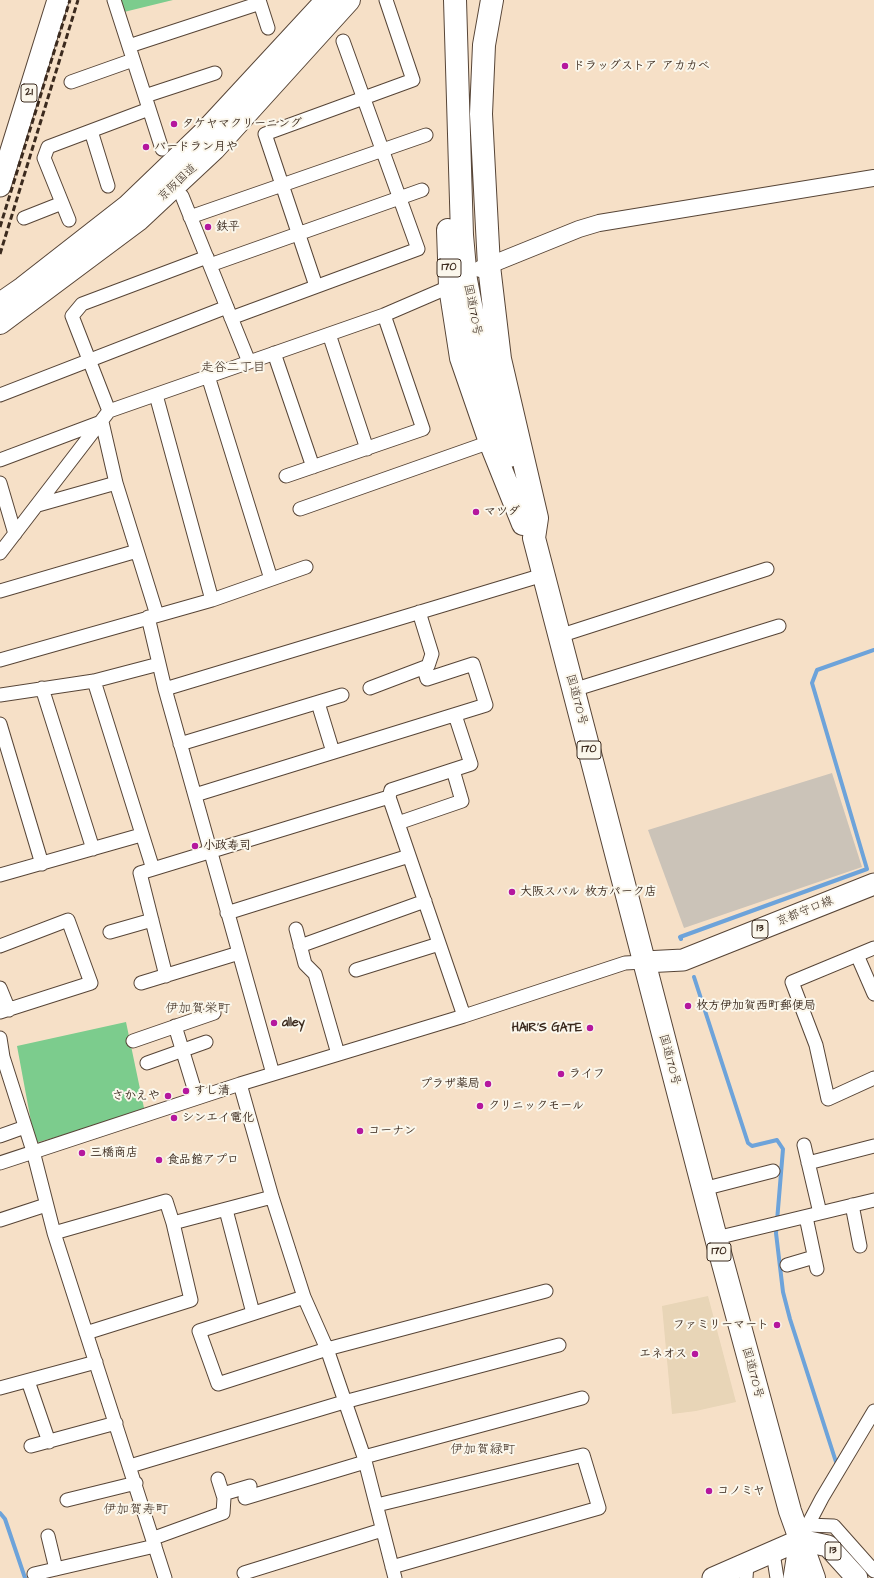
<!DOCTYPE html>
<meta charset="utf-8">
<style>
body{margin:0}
canvas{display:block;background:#f6e0c7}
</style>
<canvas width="874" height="1578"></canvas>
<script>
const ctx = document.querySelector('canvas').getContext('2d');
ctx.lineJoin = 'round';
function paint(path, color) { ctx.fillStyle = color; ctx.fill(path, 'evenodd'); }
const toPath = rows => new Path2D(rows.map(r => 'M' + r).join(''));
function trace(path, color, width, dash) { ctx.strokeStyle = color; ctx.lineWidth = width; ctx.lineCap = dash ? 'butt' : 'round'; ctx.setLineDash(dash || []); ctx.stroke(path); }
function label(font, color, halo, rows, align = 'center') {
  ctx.font = font + ' "Architects Daughter","Klee One",sans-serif'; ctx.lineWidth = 4; ctx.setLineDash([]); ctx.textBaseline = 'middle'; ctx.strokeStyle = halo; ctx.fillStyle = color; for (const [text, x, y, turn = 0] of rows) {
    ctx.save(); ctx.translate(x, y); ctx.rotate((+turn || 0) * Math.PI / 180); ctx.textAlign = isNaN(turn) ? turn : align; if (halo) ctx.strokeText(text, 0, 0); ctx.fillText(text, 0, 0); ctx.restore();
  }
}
const built = toPath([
 [708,1296,736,1402,696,1411,672,1414,662,1306]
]);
const industrial = toPath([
 [832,773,862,867,684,928,648,830]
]);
const green = toPath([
 [120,0,173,0,124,12],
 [126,1022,144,1108,95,1126,35,1143,17,1046]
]);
const stream = toPath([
 [681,939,680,937,867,869,812,683,817,670,874,650],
 [694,977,748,1143,752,1146,777,1140,783,1149,776,1233,783,1292,790,1319,836,1462],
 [0,1513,5,1519,25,1578]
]);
const minor = toPath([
 [114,0,162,149],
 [259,0,268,28],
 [129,46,260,3],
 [71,82,133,60],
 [145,96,215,73],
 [91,131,108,186],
 [182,196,249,362],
 [190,217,426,135],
 [24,218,62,203],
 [69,220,44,158,48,147,149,109],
 [210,265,422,190],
 [316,286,265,134,413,80,386,0],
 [231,318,418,249,343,41],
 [329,334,367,449],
 [274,353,313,467],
 [208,376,271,579],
 [0,395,227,307],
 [156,395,212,600],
 [109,411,72,316,82,304,207,257],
 [102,422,116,483,157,615],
 [0,460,101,422],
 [286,476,423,429,384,315],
 [0,483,15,534],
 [38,505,116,483],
 [300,509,490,442],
 [0,553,109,411,384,315,456,284],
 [0,591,137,551],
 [148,617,165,689,273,1074],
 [559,636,767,569],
 [0,660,212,600,306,567],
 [94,681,153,869],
 [42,688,93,849],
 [370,688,428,666,432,654,419,612],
 [165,689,543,575],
 [573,690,779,626],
 [0,695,94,681,159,664],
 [318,703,333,752],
 [455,715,471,764,391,790,389,797,464,1016],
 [0,724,42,864],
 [180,744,342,695],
 [195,795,486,705,473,664,427,679,424,669],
 [398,823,462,801,453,770],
 [0,875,141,835],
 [227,913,409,856],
 [296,929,305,964,315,974,338,1054],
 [110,932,152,920],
 [0,946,68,920,91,983,0,1012],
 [300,946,425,901],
 [874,948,792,982,816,1045,828,1099,874,1078],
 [857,955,874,994],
 [356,970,439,944],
 [166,976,140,873,389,797],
 [141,983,239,953],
 [0,988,9,1010],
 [175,1026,197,1098],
 [0,1038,3,1057,33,1151,54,1233,165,1578],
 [133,1041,214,1013],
 [147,1063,206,1042],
 [240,1084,272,1197,304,1297,327,1349,364,1457,395,1578],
 [0,1136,25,1127],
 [804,1145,820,1213],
 [0,1163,240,1084,464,1016,625,963,644,962],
 [808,1163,874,1146],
 [703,1189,773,1171],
 [852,1205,860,1246],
 [226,1210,253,1313],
 [806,1217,817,1269],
 [0,1220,46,1205],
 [173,1223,272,1197],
 [54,1233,166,1201,173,1223,191,1300,86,1333],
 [716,1238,874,1200],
 [787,1265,814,1257],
 [304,1297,199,1331,218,1384,327,1349,546,1291],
 [28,1381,49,1442],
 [0,1388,96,1362],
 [31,1446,116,1423],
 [364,1457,582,1398],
 [130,1466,344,1402,559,1345],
 [223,1494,250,1486],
 [245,1498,365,1462],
 [67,1500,136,1483],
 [377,1505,583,1455,599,1508,392,1567],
 [807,1525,834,1526,874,1571],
 [48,1536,56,1569],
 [154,1538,223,1513,224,1498,218,1479],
 [800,1540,822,1498,874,1411],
 [773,1553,777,1578],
 [244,1573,382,1530],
 [34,1574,155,1546],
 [746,1578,747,1564]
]);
const tertiary = toPath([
 [480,269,579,229,599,223,874,178]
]);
const primary = toPath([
 [0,186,58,0],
 [644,962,683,960,874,884],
 [800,1540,828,1546,857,1578],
 [713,1578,800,1540],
 [794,1578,800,1540]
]);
const trunk = toPath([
 [455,0,462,235,466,280,482,361,507,457],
 [492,0,484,45,481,114,489,266,500,359,537,518,534,538,716,1238,790,1511,814,1578],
 [448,230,450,287,461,358,490,442,523,524],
 [0,304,23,288,128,206,205,132,327,0],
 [0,323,138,220,214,149,349,0]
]);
const rail = toPath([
 [0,227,70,0],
 [0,254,78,0]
]);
const markers = [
 [565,66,4,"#b5179e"],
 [174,124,4,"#b5179e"],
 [146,147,4,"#b5179e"],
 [208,227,4,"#b5179e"],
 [476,512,4,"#b5179e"],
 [195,846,4,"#b5179e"],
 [512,892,4,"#b5179e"],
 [688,1006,4,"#b5179e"],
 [274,1023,4,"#b5179e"],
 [590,1028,4,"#b5179e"],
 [561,1074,4,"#b5179e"],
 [488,1084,4,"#b5179e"],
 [186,1091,4,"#b5179e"],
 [168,1096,4,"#b5179e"],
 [480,1106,4,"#b5179e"],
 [174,1118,4,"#b5179e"],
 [360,1131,4,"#b5179e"],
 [82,1153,4,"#b5179e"],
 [159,1160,4,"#b5179e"],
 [777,1325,4,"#b5179e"],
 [695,1354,4,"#b5179e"],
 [709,1491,4,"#b5179e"]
];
const shields = [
 [29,93,16],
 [449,268,24],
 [589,750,24],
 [760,929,16],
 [719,1252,24],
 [833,1551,16]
];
const shieldNames = [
 ["21",29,93],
 ["170",449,268],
 ["170",589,750],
 ["13",760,929],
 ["170",719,1252],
 ["13",833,1551]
];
const poiNames = [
 ["ドラッグストア アカカベ",573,66],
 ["タケヤマクリーニング",182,124],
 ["バードラン月や",154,147],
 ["鉄平",216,227],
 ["マツダ",484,512],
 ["小政寿司",203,846],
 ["大阪スバル 枚方パーク店",520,892],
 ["枚方伊加賀西町郵便局",696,1006],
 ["alley",282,1023],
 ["HAIR’S GATE",582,1028,"right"],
 ["ライフ",569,1074],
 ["プラザ薬局",480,1084,"right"],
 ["すし清",194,1091],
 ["さかえや",160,1096,"right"],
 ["クリニックモール",488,1106],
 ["シンエイ電化",182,1118],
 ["コーナン",368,1131],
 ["三橋商店",90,1153],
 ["食品館アプロ",167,1160],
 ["ファミリーマート",769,1325,"right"],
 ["エネオス",687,1354,"right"],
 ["コノミヤ",717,1491]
];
const streetNames = [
 ["京阪国道",178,183,-43],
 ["国道170号",472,310,79],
 ["国道170号",576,700,75],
 ["京都守口線",805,912,-22],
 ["国道170号",669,1060,75],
 ["国道170号",752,1373,75]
];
const neighbourhoodNames = [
 ["走谷二丁目",233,368],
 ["伊加賀栄町",198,1009],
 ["伊加賀緑町",483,1450],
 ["伊加賀寿町",136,1510]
];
paint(built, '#e8d5b7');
paint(industrial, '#cbc3b8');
paint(green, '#7ccc8d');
trace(stream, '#6da3da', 4);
trace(minor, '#574537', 15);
trace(tertiary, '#574537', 18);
trace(primary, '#574537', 23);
trace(trunk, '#574537', 24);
trace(minor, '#fff', 13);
trace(tertiary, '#fff', 16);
trace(primary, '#fff', 21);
trace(trunk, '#fff', 22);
trace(rail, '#3b2a1e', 3, [6, 3]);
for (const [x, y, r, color] of markers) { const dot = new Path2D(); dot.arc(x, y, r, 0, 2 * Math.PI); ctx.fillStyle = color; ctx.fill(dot); trace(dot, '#fbf7ec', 1.5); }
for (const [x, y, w] of shields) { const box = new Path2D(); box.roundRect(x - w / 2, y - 9, w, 18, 3); ctx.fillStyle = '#fbf7ec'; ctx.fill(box); trace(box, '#3b2a1e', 1); }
label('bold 11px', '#3b2a1e', null, shieldNames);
label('bold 12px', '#3b2a1e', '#fbf7ec', poiNames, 'left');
label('12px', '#3b2a1e', '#fbf7ec', streetNames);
label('13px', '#3b2a1e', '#fbf7ec', neighbourhoodNames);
</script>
